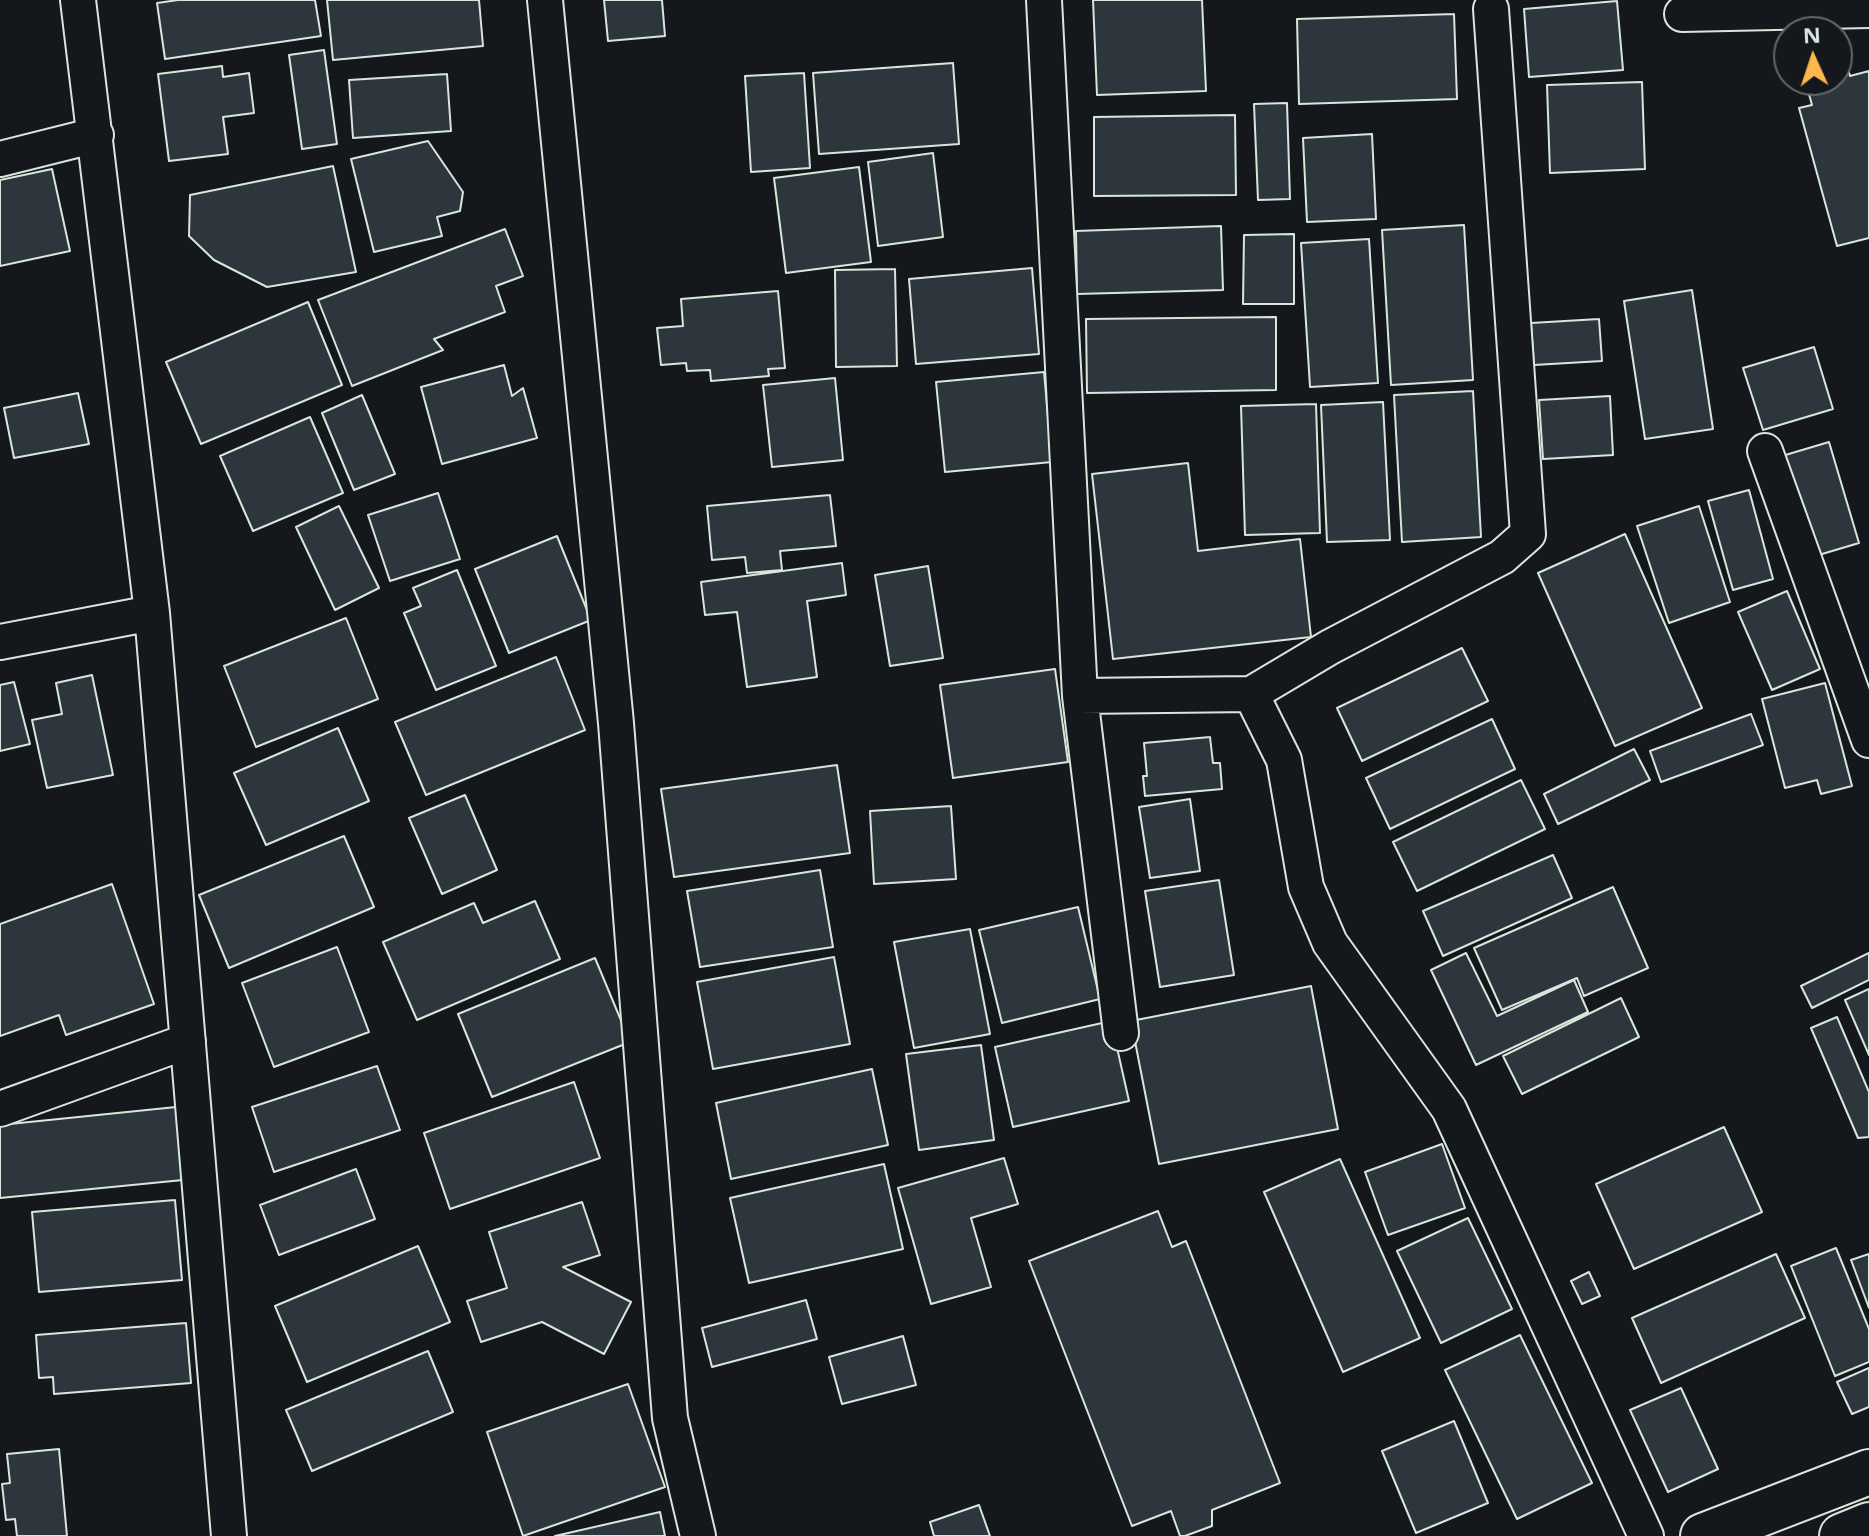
<!DOCTYPE html>
<style>
body{margin:0}
#map{position:relative;width:1869px;height:1536px;overflow:hidden;background:#14181c;font-family:"Noto Sans",sans-serif}
canvas{display:block}
.north{position:absolute;left:1773px;top:16px;width:80px;height:80px;box-sizing:border-box;background:#14181c;border:2px solid #626a69;border-radius:50%;rotate:357deg;font-size:22px;font-weight:700;line-height:32px;text-align:center;color:#d8e6dc}
.north::after{content:'';display:block;margin:auto;width:28px;height:36px;background:#ffb74d;clip-path:polygon(50% 0,100% 100%,50% 72%,0 100%)}
</style>
<div id="map">
<canvas width="1869" height="1536"></canvas>
<div class="north">N</div>
</div>
<script>
const ctx = document.querySelector('canvas').getContext('2d');
ctx.lineJoin = 'round';
function paint(path, color) { ctx.fillStyle = color; ctx.fill(path, 'evenodd'); }
const toPath = rows => new Path2D(rows.map(r => 'M' + r).join(''));
function trace(path, color, width, dash) { ctx.strokeStyle = color; ctx.lineWidth = width; ctx.lineCap = dash ? 'butt' : 'round'; ctx.setLineDash(dash || []); ctx.stroke(path); }
const building = toPath([
 [178,0,315,0,321,36,165,59,157,3,178,0],
 [327,0,479,0,483,46,333,60,327,0],
 [604,0,662,0,665,36,608,41,604,0],
 [1093,0,1202,0,1206,91,1097,95,1093,0],
 [1617,1,1623,70,1529,77,1524,9,1617,1],
 [1454,14,1457,99,1299,104,1297,19,1454,14],
 [324,50,337,144,302,149,289,55,324,50],
 [1844,57,1850,76,1869,71,1869,238,1837,246,1799,108,1812,105,1805,80,1837,80,1837,59,1844,57],
 [953,63,959,144,819,154,813,73,953,63],
 [222,66,223,77,249,73,254,113,223,117,228,154,169,161,158,74,222,66],
 [804,73,810,168,751,172,745,76,804,73],
 [447,74,451,131,353,138,349,80,447,74],
 [1642,82,1645,169,1550,173,1547,85,1642,82],
 [1287,103,1290,199,1258,200,1254,104,1287,103],
 [1235,115,1236,195,1094,196,1094,117,1235,115],
 [1372,134,1376,219,1307,222,1303,138,1372,134],
 [428,141,463,192,460,211,437,217,442,236,374,252,351,159,428,141],
 [933,153,943,237,878,246,868,162,933,153],
 [333,166,356,272,267,287,214,260,189,236,190,195,333,166],
 [859,167,871,262,786,273,774,178,859,167],
 [52,169,70,251,0,266,0,180,52,169],
 [1464,225,1473,380,1391,385,1382,230,1464,225],
 [1221,226,1223,290,1077,294,1076,231,1221,226],
 [505,229,523,276,496,286,505,312,434,339,443,350,352,386,318,300,505,229],
 [1294,234,1294,304,1243,304,1244,235,1294,234],
 [1369,239,1378,383,1310,387,1301,243,1369,239],
 [1032,268,1039,354,916,364,909,279,1032,268],
 [895,269,897,366,836,367,835,270,895,269],
 [1692,290,1713,429,1645,439,1624,301,1692,290],
 [778,291,785,368,768,369,769,376,711,381,710,370,687,371,686,363,661,365,657,328,683,326,681,299,778,291],
 [308,302,342,385,201,444,166,362,308,302],
 [1276,317,1276,390,1087,393,1086,319,1276,317],
 [1599,319,1602,361,1534,365,1531,323,1599,319],
 [1814,347,1833,409,1763,430,1743,368,1814,347],
 [504,365,512,396,523,388,537,438,442,464,421,387,504,365],
 [1044,372,1052,462,945,472,936,382,1044,372],
 [835,378,843,460,772,467,763,385,835,378],
 [1473,391,1481,537,1402,542,1394,395,1473,391],
 [78,393,89,444,14,458,4,408,78,393],
 [362,395,395,474,354,490,322,413,362,395],
 [1610,396,1613,455,1543,459,1539,400,1610,396],
 [1383,402,1390,540,1327,542,1321,405,1383,402],
 [1316,404,1320,533,1245,535,1241,406,1316,404],
 [310,417,343,493,253,531,220,456,310,417],
 [1829,442,1859,543,1812,557,1782,456,1829,442],
 [1188,463,1198,551,1300,539,1311,637,1113,659,1092,474,1188,463],
 [1749,490,1773,579,1733,590,1708,501,1749,490],
 [438,493,460,559,390,581,368,515,438,493],
 [830,495,836,546,780,551,782,570,747,573,745,557,712,560,707,506,830,495],
 [339,506,379,588,335,610,296,527,339,506],
 [1699,506,1730,602,1669,623,1637,526,1699,506],
 [1625,534,1702,708,1615,746,1538,573,1625,534],
 [557,536,591,620,509,653,475,569,557,536],
 [842,563,846,595,807,601,817,677,747,687,737,612,705,615,701,582,842,563],
 [928,566,943,658,890,666,875,575,928,566],
 [457,570,496,666,436,690,404,613,421,606,413,588,457,570],
 [1787,591,1820,669,1772,690,1738,612,1787,591],
 [346,618,378,699,256,747,224,666,346,618],
 [1462,648,1488,701,1362,761,1337,708,1462,648],
 [556,657,585,730,426,795,395,722,556,657],
 [1055,669,1068,762,953,778,940,685,1055,669],
 [92,675,113,775,47,788,32,720,62,714,56,683,92,675],
 [14,682,30,744,0,751,0,685,14,682],
 [1825,683,1852,786,1821,794,1817,780,1785,788,1762,699,1825,683],
 [1751,714,1763,745,1661,782,1650,751,1751,714],
 [1492,719,1515,769,1390,829,1366,778,1492,719],
 [338,728,369,801,266,845,234,773,338,728],
 [1210,737,1213,763,1220,763,1222,789,1145,796,1143,776,1147,776,1144,743,1210,737],
 [1634,749,1650,780,1558,824,1544,794,1634,749],
 [837,765,850,853,674,877,661,789,837,765],
 [1521,780,1545,829,1417,891,1393,842,1521,780],
 [465,795,497,870,442,894,409,818,465,795],
 [1190,799,1200,871,1150,878,1139,807,1190,799],
 [951,806,956,879,874,884,870,811,951,806],
 [344,836,374,907,229,968,199,895,344,836],
 [1553,855,1572,898,1443,956,1423,911,1553,855],
 [820,870,833,947,700,967,687,891,820,870],
 [1219,880,1234,975,1160,987,1145,891,1219,880],
 [112,884,154,1004,66,1035,59,1015,0,1036,0,924,112,884],
 [1613,887,1648,968,1584,996,1577,978,1502,1010,1474,948,1613,887],
 [535,901,560,959,417,1020,383,942,474,903,483,923,535,901],
 [1078,907,1100,999,1002,1023,979,930,1078,907],
 [970,929,990,1034,914,1048,894,942,970,929],
 [337,947,369,1032,274,1067,242,983,337,947],
 [1466,953,1497,1016,1574,980,1588,1012,1476,1065,1431,970,1466,953],
 [1869,953,1869,980,1812,1008,1801,986,1869,953],
 [834,957,850,1044,713,1069,697,982,834,957],
 [595,958,630,1042,492,1097,458,1014,595,958],
 [1311,986,1338,1129,1159,1164,1131,1021,1311,986],
 [1869,989,1869,1055,1845,1000,1869,989],
 [1621,998,1639,1037,1522,1094,1503,1056,1621,998],
 [1837,1017,1869,1092,1869,1137,1858,1138,1811,1028,1837,1017],
 [1111,1021,1129,1101,1013,1127,995,1047,1111,1021],
 [981,1045,994,1140,919,1150,906,1054,981,1045],
 [377,1066,400,1130,274,1172,252,1107,377,1066],
 [872,1069,888,1145,731,1179,716,1103,872,1069],
 [574,1082,600,1158,450,1209,424,1133,574,1082],
 [176,1107,183,1180,0,1198,0,1125,176,1107],
 [1724,1127,1762,1212,1634,1269,1596,1184,1724,1127],
 [1442,1144,1465,1208,1388,1235,1365,1172,1442,1144],
 [1004,1158,1018,1204,971,1218,991,1287,931,1304,898,1188,1004,1158],
 [1340,1159,1420,1338,1343,1372,1264,1192,1340,1159],
 [884,1164,903,1249,749,1283,730,1198,884,1164],
 [356,1169,375,1219,279,1255,260,1205,356,1169],
 [175,1200,182,1280,39,1292,32,1212,175,1200],
 [582,1202,600,1255,563,1267,631,1302,604,1354,542,1322,481,1342,467,1301,507,1288,489,1232,582,1202],
 [1158,1211,1172,1247,1186,1241,1280,1483,1212,1510,1212,1526,1185,1536,1180,1536,1171,1511,1132,1526,1029,1261,1158,1211],
 [1468,1218,1512,1309,1441,1343,1397,1251,1468,1218],
 [418,1246,450,1322,307,1382,275,1306,418,1246],
 [1836,1248,1869,1329,1869,1362,1835,1376,1791,1266,1836,1248],
 [1776,1254,1805,1318,1661,1383,1632,1318,1776,1254],
 [1869,1254,1869,1308,1851,1260,1869,1254],
 [1589,1272,1600,1296,1582,1304,1571,1281,1589,1272],
 [806,1300,817,1339,712,1367,702,1328,806,1300],
 [186,1323,191,1383,54,1394,53,1377,39,1378,36,1335,186,1323],
 [1520,1335,1592,1483,1517,1519,1445,1370,1520,1335],
 [903,1336,916,1385,842,1404,829,1357,903,1336],
 [428,1351,453,1412,312,1471,286,1410,428,1351],
 [1869,1368,1869,1407,1852,1414,1837,1382,1869,1368],
 [628,1384,665,1487,523,1536,487,1432,628,1384],
 [1681,1388,1718,1469,1668,1492,1630,1410,1681,1388],
 [1454,1421,1488,1503,1416,1533,1382,1451,1454,1421],
 [59,1449,67,1536,17,1536,15,1519,6,1520,2,1484,10,1483,7,1454,59,1449],
 [979,1505,990,1536,934,1536,930,1522,979,1505],
 [660,1512,665,1536,555,1536,660,1512]
]);
const minor = toPath([
 [78,0,152,613,229,1536],
 [545,0,616,723,670,1418,698,1536],
 [1044,0,1080,696,1121,1033],
 [1682,14,1869,10],
 [0,159,96,135],
 [1765,451,1869,740],
 [0,642,152,613],
 [1251,694,1284,760,1306,887,1330,943,1449,1109,1646,1536],
 [1080,696,1251,694,1330,647,1502,557,1528,534,1491,9],
 [0,1109,188,1041]
]);
const secondary = toPath([
 [1703,1536,1869,1472],
 [1842,1536,1869,1525]
]);
paint(building, '#2c363c');
trace(building, '#d8e6dc', 2);
trace(minor, '#d8e6dc', 38);
trace(secondary, '#d8e6dc', 48);
trace(minor, '#14181c', 34);
trace(secondary, '#14181c', 44);
</script>
